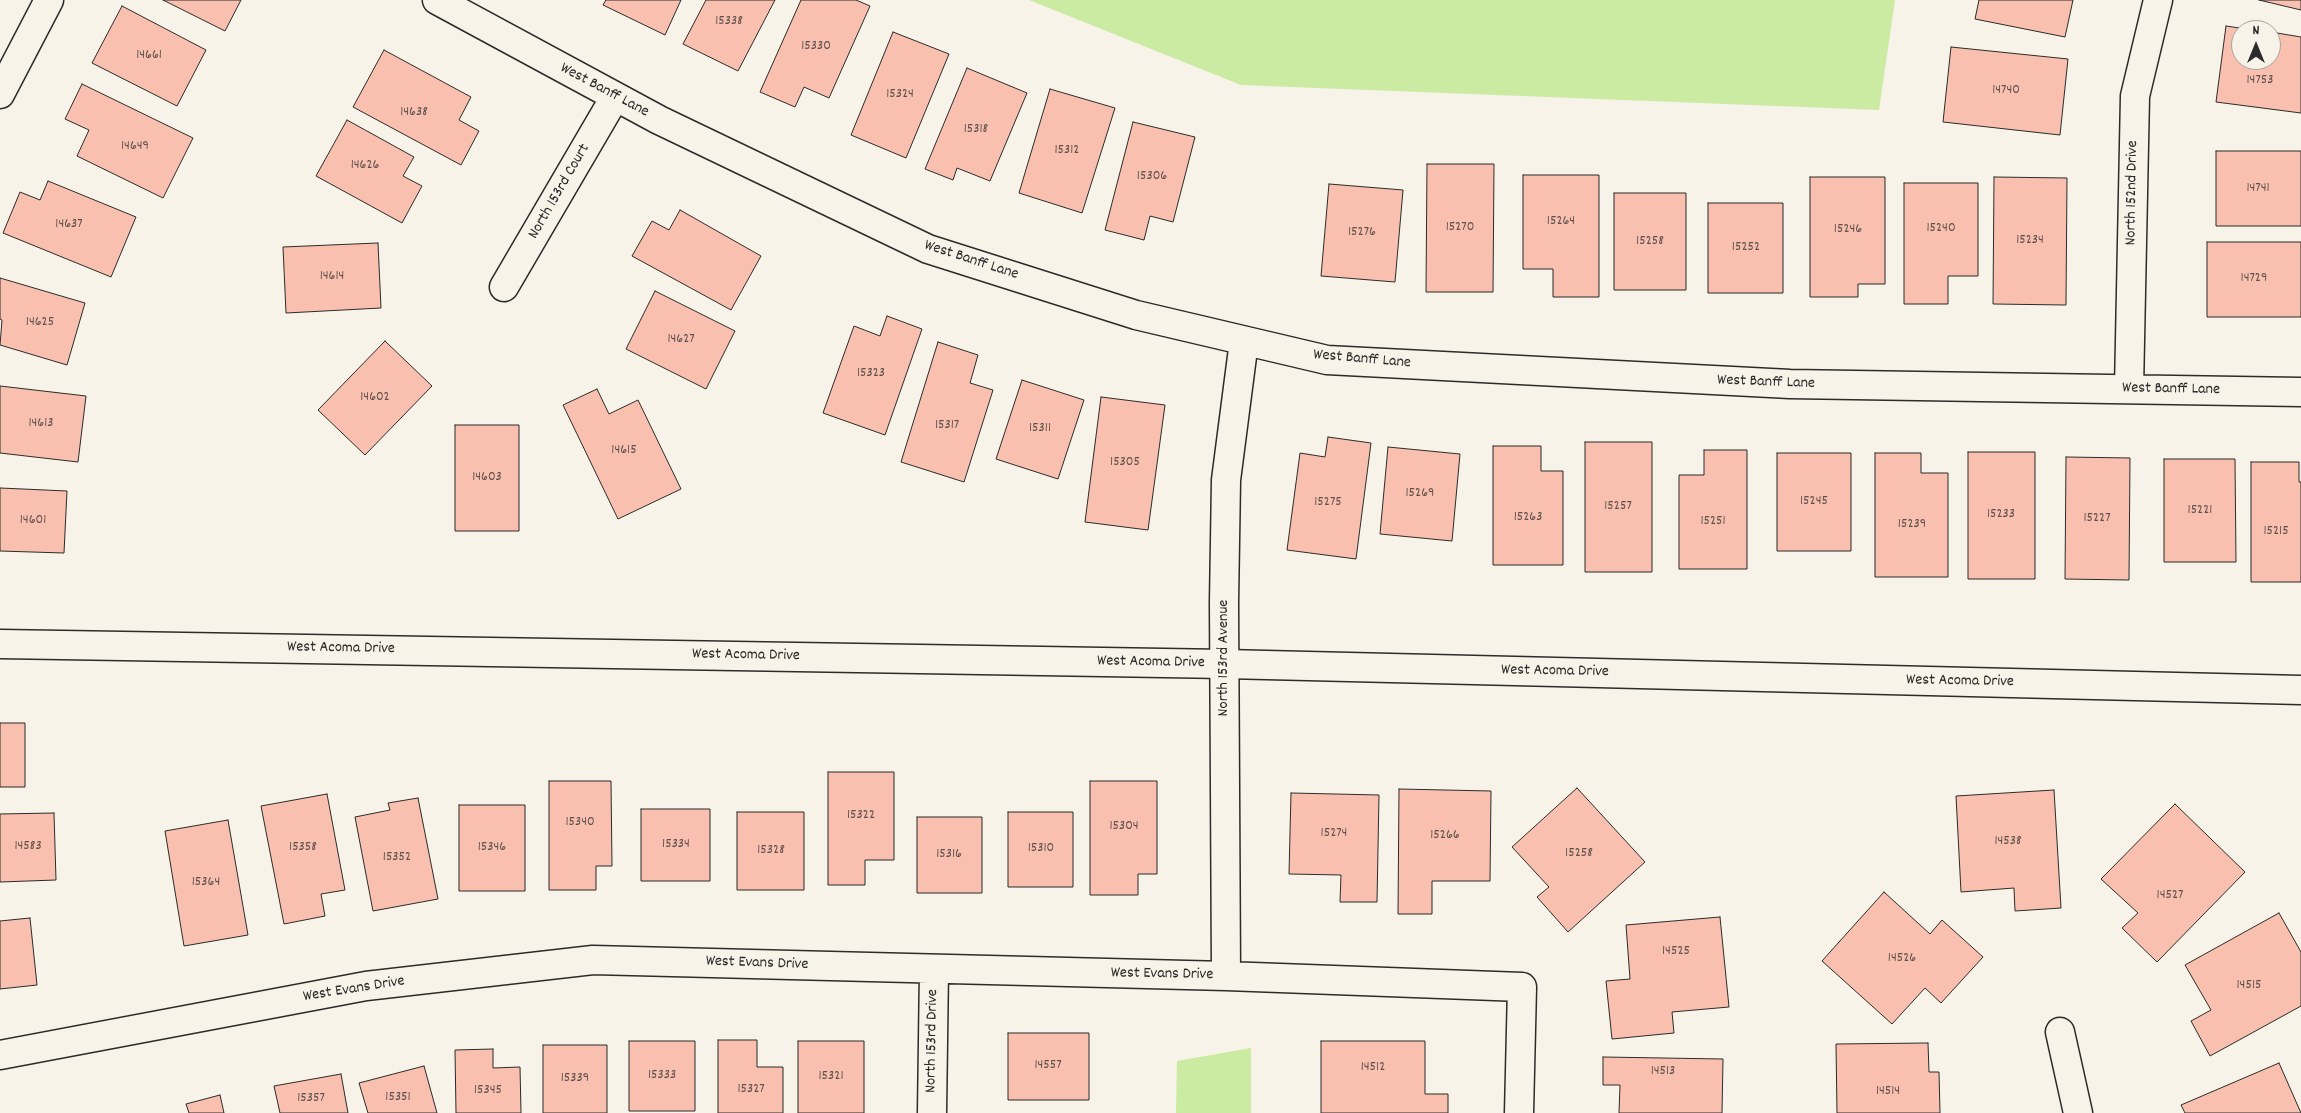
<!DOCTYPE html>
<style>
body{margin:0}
#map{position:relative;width:2301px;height:1113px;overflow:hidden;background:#f7f3e8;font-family:Dekko,sans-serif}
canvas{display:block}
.north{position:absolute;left:2231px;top:20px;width:50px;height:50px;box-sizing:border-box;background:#f7f3e8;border:1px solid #a5a39c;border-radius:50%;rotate:0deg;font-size:14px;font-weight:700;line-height:20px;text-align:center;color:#2b2b2b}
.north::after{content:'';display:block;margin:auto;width:18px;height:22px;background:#2b2b2b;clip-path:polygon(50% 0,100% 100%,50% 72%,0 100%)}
</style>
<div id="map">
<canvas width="2301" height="1113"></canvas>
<div class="north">N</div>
</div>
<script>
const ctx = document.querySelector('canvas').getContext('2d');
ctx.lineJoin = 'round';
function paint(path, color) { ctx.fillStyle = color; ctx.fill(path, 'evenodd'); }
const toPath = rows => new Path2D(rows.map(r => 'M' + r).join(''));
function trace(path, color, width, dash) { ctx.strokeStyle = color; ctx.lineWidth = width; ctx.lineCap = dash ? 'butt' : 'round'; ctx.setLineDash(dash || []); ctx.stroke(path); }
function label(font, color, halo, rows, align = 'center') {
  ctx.font = font + ' Dekko,sans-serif'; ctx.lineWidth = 4; ctx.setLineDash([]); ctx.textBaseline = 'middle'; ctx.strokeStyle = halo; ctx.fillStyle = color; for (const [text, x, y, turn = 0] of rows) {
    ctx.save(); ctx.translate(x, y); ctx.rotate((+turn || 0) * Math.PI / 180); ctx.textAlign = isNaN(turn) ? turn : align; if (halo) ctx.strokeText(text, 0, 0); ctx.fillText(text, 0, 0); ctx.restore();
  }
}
const green = toPath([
 [1029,0,1895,0,1879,110,1241,85],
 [1251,1048,1251,1113,1176,1113,1177,1061]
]);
const building = toPath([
 [163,0,241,0,225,31,163,0],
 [606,0,681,0,665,35,603,5,606,0],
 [706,0,775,0,738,71,683,44,706,0],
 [801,0,856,0,870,6,829,98,804,87,795,107,760,92,801,0],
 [1979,0,2073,0,2065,37,1975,19,1979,0],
 [2259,0,2301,0,2301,10,2259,0],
 [122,6,206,50,177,106,92,63,122,6],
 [2226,26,2253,30,2241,30,2241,60,2271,60,2271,32,2301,37,2301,113,2216,102,2226,26],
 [893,32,949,54,906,158,851,135,893,32],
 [1951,47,2068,59,2060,135,1943,122,1951,47],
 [384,50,471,97,459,120,479,131,461,165,353,107,384,50],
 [967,68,1027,93,990,181,957,168,953,180,925,169,967,68],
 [82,84,193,138,163,198,77,156,89,130,65,119,82,84],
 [1050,89,1115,108,1082,213,1019,193,1050,89],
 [347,120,414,157,403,176,422,186,402,223,316,176,347,120],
 [1133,122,1195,137,1173,222,1150,216,1144,240,1105,230,1133,122],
 [2216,151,2301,151,2301,226,2216,226,2216,151],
 [1427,164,1494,164,1493,292,1426,292,1427,164],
 [1523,175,1599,175,1599,297,1553,297,1553,269,1523,269,1523,175],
 [1810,177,1885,177,1885,284,1858,284,1858,297,1810,297,1810,177],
 [1994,177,2067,178,2066,305,1993,304,1994,177],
 [48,181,136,217,111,277,3,233,20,192,40,200,48,181],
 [1904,183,1978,183,1978,276,1948,276,1948,304,1904,304,1904,183],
 [1329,184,1403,190,1395,282,1321,276,1329,184],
 [1614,193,1686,193,1686,290,1614,290,1614,193],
 [1708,203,1783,203,1783,293,1708,293,1708,203],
 [680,210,761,256,731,310,632,256,652,221,669,230,680,210],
 [2207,242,2301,242,2301,317,2207,317,2207,242],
 [378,243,381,308,286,313,283,247,378,243],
 [0,278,85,303,67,365,0,345,2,320,0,319,0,278],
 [655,291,735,331,706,389,626,349,655,291],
 [887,316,922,329,885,435,823,413,854,326,880,336,887,316],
 [385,341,432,386,365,455,318,410,385,341],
 [938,342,978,355,970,383,993,390,964,482,901,462,938,342],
 [1022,380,1084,400,1058,479,996,459,1022,380],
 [0,386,86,396,78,462,0,453,0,386],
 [597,389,609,414,638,400,681,489,618,519,563,405,597,389],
 [1101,397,1165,405,1148,530,1085,522,1101,397],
 [455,425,519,425,519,531,455,531,455,425],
 [1328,437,1371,443,1356,559,1287,550,1300,453,1325,457,1328,437],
 [1585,442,1652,442,1652,572,1585,572,1585,442],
 [1493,446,1541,446,1541,471,1563,471,1563,565,1493,565,1493,446],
 [1388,447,1460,454,1452,541,1380,534,1388,447],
 [1704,450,1747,450,1747,569,1679,569,1679,475,1704,475,1704,450],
 [1968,452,2035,452,2035,579,1968,579,1968,452],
 [1777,453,1851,453,1851,551,1777,551,1777,453],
 [1875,453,1921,453,1921,473,1948,473,1948,577,1875,577,1875,453],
 [2066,457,2130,458,2129,580,2065,579,2066,457],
 [2164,459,2235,459,2236,562,2164,562,2164,459],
 [2251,462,2299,462,2299,482,2301,482,2301,582,2251,582,2251,462],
 [0,488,67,491,64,553,0,551,0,488],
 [0,723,25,723,25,787,0,787,0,723],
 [828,772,894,772,894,860,865,860,865,885,828,885,828,772],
 [549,781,611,781,612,866,596,866,596,890,549,890,549,781],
 [1090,781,1157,781,1157,874,1138,874,1138,895,1090,895,1090,781],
 [1577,788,1645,862,1568,932,1537,897,1549,887,1512,847,1577,788],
 [1399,789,1491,791,1490,881,1432,881,1432,914,1398,914,1399,789],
 [2054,790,2061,908,2015,911,2014,888,1961,892,1956,796,2054,790],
 [1291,793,1379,795,1377,902,1340,902,1341,875,1289,874,1291,793],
 [327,794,345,890,321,894,325,916,284,924,261,806,327,794],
 [418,798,438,899,373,911,355,817,390,810,388,803,418,798],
 [2175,804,2245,872,2157,962,2122,928,2138,913,2101,879,2175,804],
 [459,805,525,805,525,891,459,891,459,805],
 [641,809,710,809,710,881,641,881,641,809],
 [737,812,804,812,804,890,737,890,737,812],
 [1008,812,1073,812,1073,887,1008,887,1008,812],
 [54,813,56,880,0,882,0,814,54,813],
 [917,817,982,817,982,893,917,893,917,817],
 [228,820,248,935,184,946,165,831,228,820],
 [1884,892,1930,934,1942,920,1983,957,1941,1003,1925,988,1892,1024,1822,961,1884,892],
 [2279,913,2301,952,2301,1006,2210,1056,2191,1021,2211,1010,2185,965,2279,913],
 [1720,917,1729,1007,1672,1012,1674,1033,1612,1039,1606,981,1630,979,1626,925,1720,917],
 [30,918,37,985,0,989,0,921,30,918],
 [1008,1033,1089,1033,1089,1100,1008,1100,1008,1033],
 [718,1040,757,1040,757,1067,783,1067,783,1113,718,1113,718,1040],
 [629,1041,695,1041,695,1111,629,1111,629,1041],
 [798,1041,864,1041,864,1113,798,1113,798,1041],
 [1321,1041,1425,1041,1425,1094,1448,1094,1448,1113,1321,1113,1321,1041],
 [1928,1043,1929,1072,1939,1072,1940,1113,1837,1113,1836,1044,1928,1043],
 [543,1045,607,1045,607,1113,543,1113,543,1045],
 [493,1049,493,1068,520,1067,521,1113,456,1113,455,1050,493,1049],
 [1603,1057,1723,1059,1722,1113,1619,1113,1620,1085,1603,1085,1603,1057],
 [2279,1063,2301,1113,2185,1113,2181,1105,2279,1063],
 [424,1066,437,1113,368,1113,359,1083,424,1066],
 [341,1074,348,1113,280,1113,274,1086,341,1074],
 [220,1095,224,1113,189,1113,186,1104,220,1095]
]);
const minor = toPath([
 [437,0,659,120,928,249,1136,315,1327,360,1790,384,2301,392],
 [0,94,49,0],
 [504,287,615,97],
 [2129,389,2135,96,2158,0],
 [1226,976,1224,602,1226,480,1244,341],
 [2060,1032,2078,1113],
 [0,1055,366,986,593,960,1226,976,1522,987,1519,1113],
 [932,1113,934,969]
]);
const tertiary = toPath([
 [0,644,1225,664,2301,690]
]);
const numberNames = [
 ["15338",729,22],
 ["15330",816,47],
 ["14661",149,56],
 ["14753",2260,81],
 ["14740",2006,91],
 ["15324",900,95],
 ["14638",414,113],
 ["15318",976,130],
 ["14649",135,147],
 ["15312",1067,151],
 ["14626",365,166],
 ["15306",1152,177],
 ["14741",2258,189],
 ["15264",1561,222],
 ["14637",69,225],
 ["15270",1460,228],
 ["15240",1941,229],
 ["15246",1848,230],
 ["15276",1362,233],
 ["15234",2030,241],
 ["15258",1650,242],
 ["15252",1746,248],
 ["14614",332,277],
 ["14729",2254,279],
 ["14625",40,323],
 ["14627",681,340],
 ["15323",871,374],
 ["14602",375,398],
 ["14613",41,424],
 ["15317",947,426],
 ["15311",1040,429],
 ["14615",624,451],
 ["15305",1125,463],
 ["14603",487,478],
 ["15269",1420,494],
 ["15245",1814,502],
 ["15275",1328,503],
 ["15257",1618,507],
 ["15221",2200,511],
 ["15233",2001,515],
 ["15263",1528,518],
 ["15227",2097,519],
 ["14601",33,521],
 ["15251",1713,522],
 ["15239",1912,525],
 ["15215",2276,532],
 ["15322",861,816],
 ["15340",580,823],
 ["15304",1124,827],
 ["15274",1334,834],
 ["15266",1445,836],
 ["14538",2008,842],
 ["15334",676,845],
 ["14583",28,847],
 ["15358",303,848],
 ["15346",492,848],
 ["15310",1041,849],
 ["15328",771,851],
 ["15258",1579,854],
 ["15316",949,855],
 ["15352",397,858],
 ["15364",206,883],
 ["14527",2170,896],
 ["14525",1676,952],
 ["14526",1902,959],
 ["14515",2249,986],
 ["14557",1048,1066],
 ["14512",1373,1068],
 ["14513",1663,1072],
 ["15333",662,1076],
 ["15321",831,1077],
 ["15339",575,1079],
 ["15327",751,1090],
 ["15345",488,1091],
 ["14514",1888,1092],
 ["15351",398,1098],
 ["15357",311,1099]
];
const streetNames = [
 ["West Banff Lane",604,91,28],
 ["North 153rd Court",560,192,-60],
 ["North 152nd Drive",2133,193,-89],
 ["West Banff Lane",971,261,18],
 ["West Banff Lane",1362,360,5],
 ["West Banff Lane",1766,383,2],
 ["West Banff Lane",2171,390,1],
 ["West Acoma Drive",341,649,1],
 ["West Acoma Drive",746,656,1],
 ["North 153rd Avenue",1225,658,-90],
 ["West Acoma Drive",1151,663,1],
 ["West Acoma Drive",1555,672,1],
 ["West Acoma Drive",1960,682,1],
 ["West Evans Drive",757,964,2],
 ["West Evans Drive",1162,975,1],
 ["West Evans Drive",354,990,-9],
 ["North 153rd Drive",933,1041,-89]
];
paint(green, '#cbeaa2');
paint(building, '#f9c0b0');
trace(building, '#2b2b2b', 1);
trace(minor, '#2b2b2b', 31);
trace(tertiary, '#2b2b2b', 31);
trace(minor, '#f7f3e8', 28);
trace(tertiary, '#f7f3e8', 28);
label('14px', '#5e504c', null, numberNames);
label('16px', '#2b2b2b', '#f7f3e8', streetNames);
</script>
